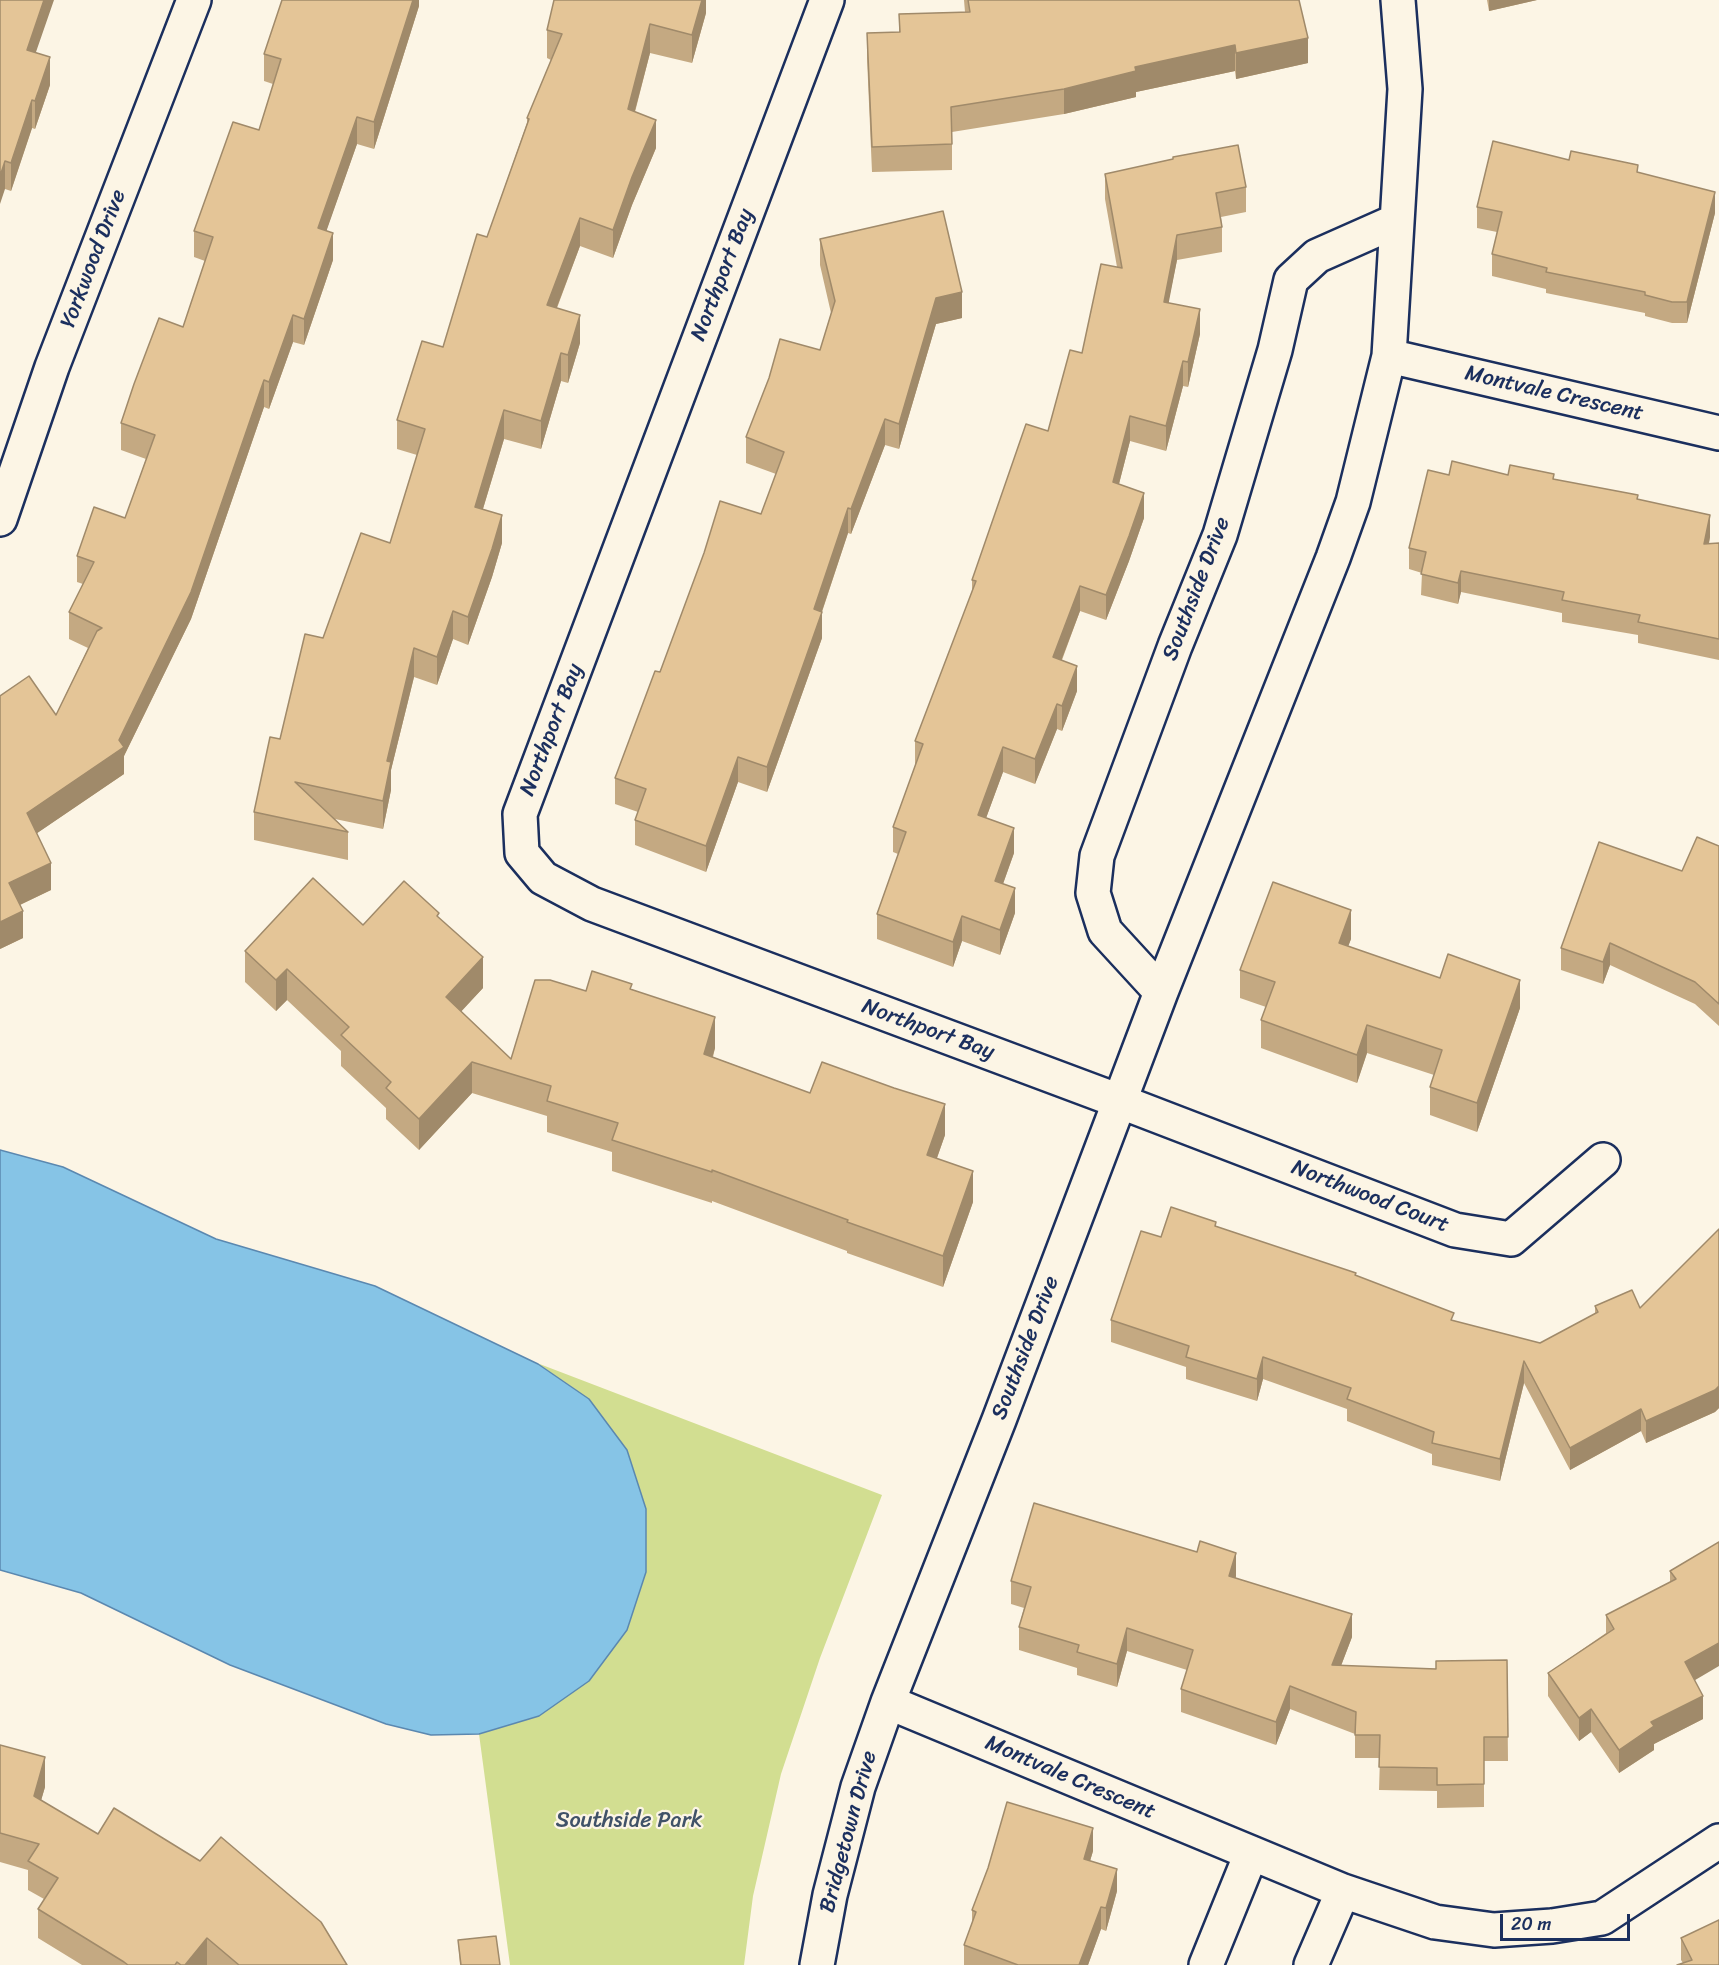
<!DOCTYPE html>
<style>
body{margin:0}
#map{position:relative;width:1719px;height:1965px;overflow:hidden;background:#fcf5e5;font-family:Sriracha,sans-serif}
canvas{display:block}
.scale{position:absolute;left:1500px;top:1914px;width:130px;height:27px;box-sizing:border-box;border:3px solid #1b2f5e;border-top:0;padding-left:8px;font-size:18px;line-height:21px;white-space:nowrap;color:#1b2f5e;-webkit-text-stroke:4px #fcf5e5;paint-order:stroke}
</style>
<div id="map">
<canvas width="1719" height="1965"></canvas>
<div class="scale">20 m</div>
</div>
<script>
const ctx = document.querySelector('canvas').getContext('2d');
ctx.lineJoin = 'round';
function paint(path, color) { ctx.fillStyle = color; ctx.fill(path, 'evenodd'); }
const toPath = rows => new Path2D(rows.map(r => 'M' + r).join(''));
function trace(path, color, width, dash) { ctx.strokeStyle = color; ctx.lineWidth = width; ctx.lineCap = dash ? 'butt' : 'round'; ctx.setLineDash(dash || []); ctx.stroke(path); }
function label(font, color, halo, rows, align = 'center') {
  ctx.font = font + ' Sriracha,sans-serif'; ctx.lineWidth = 4.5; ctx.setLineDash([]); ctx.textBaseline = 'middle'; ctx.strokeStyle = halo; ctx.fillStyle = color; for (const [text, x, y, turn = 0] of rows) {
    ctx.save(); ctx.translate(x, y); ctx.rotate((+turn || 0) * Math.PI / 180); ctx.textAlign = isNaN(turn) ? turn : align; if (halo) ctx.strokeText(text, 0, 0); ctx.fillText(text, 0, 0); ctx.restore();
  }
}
const green = toPath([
 [537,1363,882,1495,820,1658,781,1774,753,1896,744,1965,510,1965,479,1734,539,1716,589,1399]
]);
const water = toPath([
 [0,1150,63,1167,216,1239,375,1286,538,1364,589,1399,627,1450,646,1509,646,1572,627,1630,589,1681,539,1716,479,1734,431,1735,386,1724,230,1665,81,1593,0,1570,0,1150]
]);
const minor = toPath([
 [827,0,520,814,522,853,543,878,592,904,1119,1101,1455,1230,1511,1239,1603,1160],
 [1389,356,1719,433],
 [0,519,52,367,194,0],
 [1161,992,1105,931,1093,893,1097,856,1175,646,1220,535,1275,350,1291,280,1317,256,1396,221],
 [888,1702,1343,1891,1435,1922,1494,1930,1552,1926,1602,1918,1719,1841],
 [817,1965,830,1895,858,1787,888,1702,999,1420,1161,992,1333,558,1353,502,1389,356,1405,89,1398,0],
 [1206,1965,1251,1854],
 [1311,1965,1343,1891]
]);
const wall = toPath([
 [0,0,36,53,50,85,35,129,32,128,11,191,5,189],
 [419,0,419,6,374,149,357,144,326,231,333,260,304,345,293,342,269,409,264,407,191,619,124,756,124,774,37,833,51,890,20,905,23,938,0,949,56,715,88,648,69,639,69,612,83,584,77,582,77,556,125,518,146,459,121,450,121,423,183,327,205,261,194,257,194,231,259,130,273,84,264,81,264,54],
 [706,0,706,13,692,63,650,53,635,112,656,148,632,205,613,258,580,246,557,308,580,343,568,383,561,381,541,449,504,439,483,509,502,543,492,577,468,645,453,639,437,685,414,677,391,770,391,790,383,829,335,819,348,832,348,860,254,840,254,812,280,739,323,638,390,543,417,455,397,449,397,420,443,347,487,237,527,123,527,118,551,60,547,58,547,30],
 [964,0,1299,0,1308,63,1236,79,1235,71,1136,92,1136,97,1064,114,952,132,952,170,872,172,867,58,867,33,899,32,899,14,965,12],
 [1487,0,1537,0,1489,11],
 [1569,160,1638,172,1715,213,1687,323,1672,323,1645,316,1645,313,1546,293,1546,289,1492,276,1492,254,1497,232,1477,228,1477,207],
 [1105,174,1246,187,1246,212,1221,217,1222,227,1222,252,1177,260,1168,303,1200,334,1188,387,1183,386,1166,451,1130,441,1119,484,1144,518,1129,561,1106,620,1080,611,1062,660,1077,691,1062,731,1057,729,1035,784,1003,772,986,818,1014,853,1003,884,1015,913,1000,955,962,941,953,967,877,939,877,914,898,854,893,852,893,827,915,766,915,741,972,592,972,580,1048,431,1082,353,1117,267,1105,199],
 [820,239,962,318,936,324,899,449,885,445,851,534,848,533,822,612,822,638,767,792,738,782,706,872,635,845,635,820,638,812,615,804,615,778,660,672,761,514,776,474,746,463,746,437,820,350,831,313,820,265],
 [1449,475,1508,475,1554,479,1638,499,1710,537,1709,544,1719,543,1719,660,1638,643,1638,635,1562,622,1562,613,1461,592,1458,604,1421,595,1422,573,1409,569,1409,548],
 [1719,846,1719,1026,1695,1004,1610,965,1603,984,1561,970,1561,948,1682,871],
 [439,918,483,988,461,1011,511,1059,586,991,632,990,715,1048,713,1057,810,1093,945,1135,937,1158,973,1202,943,1287,847,1253,847,1251,712,1201,712,1203,612,1171,612,1152,547,1132,547,1116,472,1093,419,1150,386,1119,386,1108,341,1066,341,1051,287,1000,276,1011,245,982,245,951,363,925],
 [1351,939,1348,946,1520,1008,1477,1132,1430,1115,1430,1087,1434,1075,1367,1053,1357,1083,1261,1048,1261,1020,1266,1007,1240,998,1240,970],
 [1216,1226,1356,1276,1454,1321,1540,1343,1595,1314,1595,1306,1640,1308,1719,1229,1719,1408,1715,1412,1646,1443,1641,1431,1570,1470,1524,1383,1500,1481,1432,1465,1432,1454,1347,1421,1347,1409,1263,1379,1257,1401,1186,1379,1186,1367,1111,1342,1111,1320,1161,1237],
 [1719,1542,1695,1680,1703,1719,1654,1744,1654,1750,1619,1773,1591,1732,1579,1741,1548,1696,1548,1673,1606,1633,1606,1615,1670,1582,1670,1571],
 [1236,1576,1236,1578,1352,1637,1341,1666,1436,1669,1507,1660,1508,1761,1484,1761,1484,1807,1437,1808,1437,1791,1379,1790,1380,1758,1355,1758,1355,1734,1290,1709,1276,1745,1181,1712,1181,1689,1187,1670,1127,1651,1117,1687,1077,1675,1077,1668,1019,1650,1019,1627,1024,1608,1011,1604,1011,1581],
 [0,1745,45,1787,41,1800,98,1834,347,1965,82,1965,38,1938,38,1909,44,1899,28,1890,28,1870,0,1862],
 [1093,1851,1090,1861,1117,1891,1106,1931,1101,1929,1088,1965,964,1965,964,1945,972,1925,972,1910,988,1868],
 [1681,1938,1719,1965,1683,1963,1681,1960],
 [458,1940,500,1965,460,1965]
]);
const shadedWall = toPath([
 [44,0,54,0,27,78,27,50],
 [413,0,419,0,419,6,374,149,374,122],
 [702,0,706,0,706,13,692,63,692,35],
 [1489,0,1537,0,1489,11],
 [650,24,650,53,628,137,628,109],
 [1308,38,1308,63,1236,79,1236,53],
 [1235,45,1235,71,1136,92,1136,97,1064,114,1064,89,1135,67],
 [50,57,50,85,35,129,35,101],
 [32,100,32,128,11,191,11,163],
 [357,117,357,144,318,255,318,228],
 [656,120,656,148,632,205,613,258,613,230,632,177],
 [5,161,5,189,0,204,0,176],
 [1715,192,1715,213,1687,323,1687,302],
 [580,218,580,246,547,333,547,305],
 [333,233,333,260,304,345,304,319],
 [1177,235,1177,260,1164,327,1164,302],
 [962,292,962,318,936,324,899,449,899,424,936,298],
 [1200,309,1200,334,1188,387,1188,362],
 [293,315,293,342,269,409,269,382],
 [580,315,580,343,568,383,568,355],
 [561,353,561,381,541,449,541,421],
 [1183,361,1183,386,1166,451,1166,426],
 [264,380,264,407,191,619,124,756,124,774,27,840,27,813,119,740],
 [504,410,504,439,475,535,475,507],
 [1130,416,1130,441,1113,507,1113,482],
 [885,419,885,445,851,534,851,509],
 [1144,493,1144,518,1129,561,1106,620,1106,595],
 [848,508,848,533,814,635,814,609],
 [502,515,502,543,492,577,468,645,468,617],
 [1710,515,1710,537,1704,566,1704,544],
 [1461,571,1461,592,1458,604,1458,583],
 [1080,586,1080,611,1053,682,1053,657],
 [453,611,453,639,437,685,437,657],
 [822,612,822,638,767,792,767,767],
 [414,648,414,677,391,770,391,790,383,829,383,801,387,761],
 [1077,666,1077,691,1062,731,1062,706],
 [1057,704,1057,729,1035,784,1035,759],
 [1003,747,1003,772,978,840,978,815],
 [738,757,738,782,706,872,706,846],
 [1014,828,1014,853,995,906,995,881],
 [51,863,51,890,9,910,9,883],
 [1015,888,1015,913,1000,955,1000,930],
 [1351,910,1351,939,1339,971,1339,943],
 [23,911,23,938,0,949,0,922],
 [962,916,962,941,953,967,953,942],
 [1610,943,1610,965,1603,984,1603,962],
 [483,957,483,988,446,1028,446,997],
 [287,969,287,1000,276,1011,276,980],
 [1520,980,1520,1008,1477,1132,1477,1103],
 [715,1017,715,1048,704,1085,704,1054],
 [1367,1025,1367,1053,1357,1083,1357,1055],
 [472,1062,472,1093,419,1150,419,1119],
 [945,1104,945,1135,927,1186,927,1155],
 [973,1171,973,1202,943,1287,943,1256],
 [1263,1357,1263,1379,1257,1401,1257,1379],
 [1524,1361,1524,1383,1500,1481,1500,1459],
 [1719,1386,1719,1408,1715,1412,1646,1443,1646,1421],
 [1641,1409,1641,1431,1570,1470,1570,1448],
 [1236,1553,1236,1576,1229,1599,1229,1576],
 [1352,1614,1352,1637,1332,1689,1332,1665],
 [1127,1628,1127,1651,1117,1687,1117,1664],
 [1719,1643,1719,1666,1685,1686,1685,1662],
 [1290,1686,1290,1709,1276,1745,1276,1722],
 [1703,1696,1703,1719,1654,1744,1654,1750,1619,1773,1619,1750,1651,1722],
 [1591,1709,1591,1732,1579,1741,1579,1718],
 [45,1757,45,1787,34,1825,34,1796],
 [1093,1828,1093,1851,1084,1881,1084,1859],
 [1117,1869,1117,1891,1106,1931,1106,1908],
 [1101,1907,1101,1929,1088,1965,1079,1965],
 [207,1938,207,1965,185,1965]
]);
const building = toPath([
 [0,0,44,0,27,50,50,57,35,101,32,100,11,163,5,161,0,176,0,0],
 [282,0,413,0,374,122,357,117,318,228,333,233,304,319,293,315,269,382,264,380,191,592,119,740,124,747,27,813,51,863,9,883,23,911,0,922,0,696,29,676,56,715,97,631,102,628,69,612,94,562,77,556,94,507,125,518,155,435,121,423,134,384,159,318,183,327,213,237,194,231,233,122,259,130,281,59,264,54,282,0],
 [554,0,702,0,692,35,650,24,628,109,656,120,632,177,613,230,580,218,547,305,580,315,568,355,561,353,541,421,504,410,475,507,502,515,492,549,468,617,453,611,437,657,414,648,387,761,391,762,383,801,295,782,348,832,254,812,270,737,280,739,305,634,323,638,361,533,390,543,425,429,397,420,422,341,443,347,477,234,487,237,529,119,527,118,562,34,547,30,554,0],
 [968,0,1299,0,1308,38,1236,53,1235,45,1135,67,1136,71,1064,89,951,107,952,144,872,147,867,33,900,32,899,14,970,12,968,0],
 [1493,141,1569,160,1571,151,1638,165,1637,172,1715,192,1687,302,1672,302,1645,295,1645,292,1546,272,1547,268,1492,254,1502,212,1477,207,1493,141],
 [1238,145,1246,187,1216,193,1222,227,1177,235,1164,302,1200,309,1188,362,1183,361,1166,426,1130,416,1113,482,1144,493,1129,536,1106,595,1080,586,1053,657,1077,666,1062,706,1057,704,1035,759,1003,747,978,815,1014,828,995,881,1015,888,1000,930,962,916,953,942,877,914,906,832,893,827,923,744,915,741,976,581,972,580,1026,424,1048,431,1070,350,1082,353,1101,264,1122,268,1105,174,1173,159,1173,157,1238,145],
 [943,211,962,292,936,298,899,424,885,419,851,509,848,508,814,609,822,612,767,767,738,757,706,846,635,820,646,789,615,778,655,671,660,672,704,553,720,501,761,514,784,452,746,437,769,378,780,339,820,350,835,301,820,239,943,211],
 [1452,461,1508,475,1510,465,1554,474,1553,479,1638,495,1637,499,1710,515,1704,544,1719,543,1719,639,1638,622,1640,615,1562,600,1564,592,1461,571,1458,583,1421,574,1426,552,1409,548,1428,470,1449,475,1452,461],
 [1697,837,1719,846,1719,1004,1695,982,1610,943,1603,962,1561,948,1599,842,1682,871,1697,837],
 [313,878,363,925,404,881,439,913,437,916,483,957,446,997,511,1059,535,980,550,980,586,991,592,971,632,984,630,989,715,1017,704,1054,810,1093,822,1062,894,1088,945,1104,927,1155,973,1171,943,1256,847,1222,848,1220,712,1170,712,1172,612,1140,618,1123,547,1101,551,1086,472,1062,419,1119,386,1088,391,1082,341,1035,349,1027,287,969,276,980,245,951,313,878],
 [1273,882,1351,910,1339,943,1440,978,1448,954,1520,980,1477,1103,1430,1087,1442,1050,1367,1025,1357,1055,1261,1020,1275,982,1240,970,1273,882],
 [1171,1207,1216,1222,1215,1226,1356,1273,1355,1275,1454,1313,1451,1320,1540,1343,1598,1312,1595,1306,1632,1290,1640,1308,1719,1229,1719,1386,1715,1390,1646,1421,1641,1409,1570,1448,1524,1361,1500,1459,1432,1443,1434,1432,1347,1399,1351,1388,1263,1357,1257,1379,1186,1357,1189,1346,1111,1320,1141,1231,1161,1237,1171,1207],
 [1034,1503,1197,1552,1200,1541,1236,1553,1229,1576,1352,1614,1332,1665,1436,1669,1436,1661,1507,1660,1508,1737,1484,1737,1484,1784,1437,1785,1437,1768,1379,1767,1380,1735,1355,1735,1356,1712,1290,1686,1276,1722,1181,1689,1193,1650,1127,1628,1117,1664,1077,1652,1079,1645,1019,1627,1031,1587,1011,1581,1034,1503],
 [1719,1542,1719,1643,1685,1662,1703,1696,1651,1722,1654,1726,1619,1750,1591,1709,1579,1718,1548,1673,1614,1629,1606,1615,1676,1579,1670,1571,1719,1542],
 [0,1745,45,1757,34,1796,98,1834,114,1808,200,1861,221,1837,321,1922,347,1965,239,1965,207,1938,185,1965,181,1965,177,1962,175,1965,128,1965,124,1962,38,1909,58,1878,28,1861,39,1844,0,1833,0,1745],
 [1007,1802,1093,1828,1084,1859,1117,1869,1106,1908,1101,1907,1079,1965,1018,1965,964,1945,976,1912,972,1910,988,1868,1007,1802],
 [1719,1920,1719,1965,1677,1965,1692,1960,1681,1938,1719,1920],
 [496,1936,500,1965,461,1965,458,1940,496,1936]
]);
const streetNames = [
 ["Yorkwood Drive",94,259,-69],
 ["Northport Bay",723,275,-69],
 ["Montvale Crescent",1554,394,13],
 ["Southside Drive",1197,589,-69],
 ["Northport Bay",552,730,-69],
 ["Northport Bay",928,1030,20],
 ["Northwood Court",1370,1197,21],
 ["Southside Drive",1026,1348,-69],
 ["Montvale Crescent",1070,1778,23],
 ["Bridgetown Drive",849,1832,-75]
];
const parkNames = [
 ["Southside Park",629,1821]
];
paint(green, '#d2de91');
paint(water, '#86c4e6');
trace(water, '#5b88b0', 1.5);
trace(minor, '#1b2f5e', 38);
trace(minor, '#fcf5e5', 33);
paint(wall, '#c4a982');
paint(shadedWall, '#a08a6a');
paint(building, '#e4c597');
trace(building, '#a08a6a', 1.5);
label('22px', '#1b2f5e', '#fcf5e5', streetNames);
label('22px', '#405268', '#fcf5e5', parkNames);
</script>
